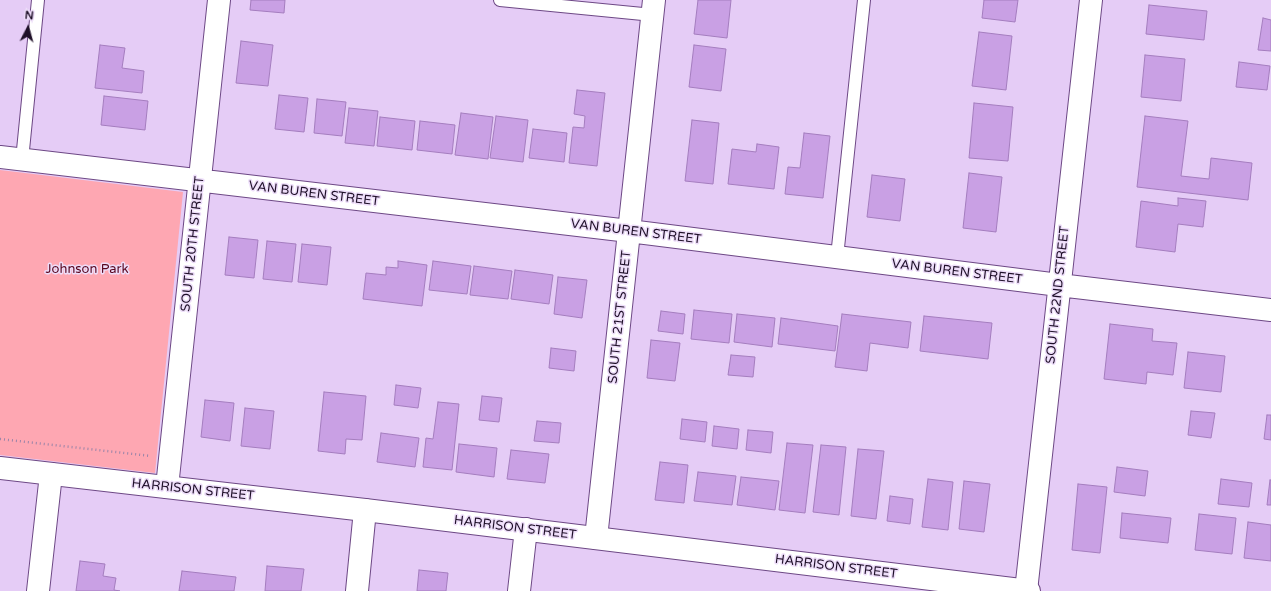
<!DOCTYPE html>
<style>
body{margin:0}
#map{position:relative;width:1271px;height:591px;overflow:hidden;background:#e5ccf6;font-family:"Varela Round",sans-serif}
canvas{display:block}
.north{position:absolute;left:8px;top:8px;width:40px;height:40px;-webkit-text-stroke:3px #edddf9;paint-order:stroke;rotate:6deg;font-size:11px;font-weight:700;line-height:16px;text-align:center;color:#1e0f28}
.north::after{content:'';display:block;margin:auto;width:14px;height:18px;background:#1e0f28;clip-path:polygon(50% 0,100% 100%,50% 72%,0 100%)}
</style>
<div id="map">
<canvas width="1271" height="591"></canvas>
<div class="north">N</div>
</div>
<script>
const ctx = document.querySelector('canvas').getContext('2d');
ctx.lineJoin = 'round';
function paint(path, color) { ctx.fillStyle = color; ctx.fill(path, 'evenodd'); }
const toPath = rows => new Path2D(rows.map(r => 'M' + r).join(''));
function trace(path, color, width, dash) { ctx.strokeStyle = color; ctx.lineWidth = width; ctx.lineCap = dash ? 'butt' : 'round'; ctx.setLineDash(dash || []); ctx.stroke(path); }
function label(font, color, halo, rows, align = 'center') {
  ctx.font = font + ' "Varela Round",sans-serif'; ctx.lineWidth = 3; ctx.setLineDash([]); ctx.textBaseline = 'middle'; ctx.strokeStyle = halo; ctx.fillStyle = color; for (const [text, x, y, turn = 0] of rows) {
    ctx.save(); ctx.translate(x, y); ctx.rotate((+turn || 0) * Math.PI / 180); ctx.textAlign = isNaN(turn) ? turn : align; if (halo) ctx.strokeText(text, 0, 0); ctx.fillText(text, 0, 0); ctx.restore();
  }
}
const green = toPath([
 [0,170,183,192,155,473,0,455]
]);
const building = toPath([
 [251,0,285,0,284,13,250,10,251,0],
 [698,0,731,0,727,38,694,34,698,0],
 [984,0,1018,0,1015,22,982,18,984,0],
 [1149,5,1207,11,1204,40,1146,34,1149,5],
 [1263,18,1271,20,1271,51,1258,50,1263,18],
 [979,32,1012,36,1006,90,972,86,979,32],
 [241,41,273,45,268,86,236,83,241,41],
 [100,45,125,48,122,68,144,71,142,93,95,88,100,45],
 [694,45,726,49,721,91,689,87,694,45],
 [1145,55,1185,59,1181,101,1141,97,1145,55],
 [1239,62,1270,66,1267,90,1236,87,1239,62],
 [577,90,605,93,597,166,569,163,573,127,584,128,585,116,574,114,577,90],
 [279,95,308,98,304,132,275,129,279,95],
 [104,96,148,101,145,130,101,125,104,96],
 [317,99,346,102,342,136,314,133,317,99],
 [974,103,1013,107,1008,161,969,158,974,103],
 [349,108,378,111,374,146,345,143,349,108],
 [461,113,493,117,488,159,455,155,461,113],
 [496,116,528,120,523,162,490,158,496,116],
 [1145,116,1188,121,1181,176,1209,179,1211,158,1252,163,1248,200,1137,187,1145,116],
 [380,117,415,121,412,150,377,146,380,117],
 [692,120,719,123,713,184,685,181,692,120],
 [420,121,455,125,452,154,417,150,420,121],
 [533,129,567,133,564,162,529,158,533,129],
 [804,133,830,136,823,198,785,194,788,167,800,168,804,133],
 [757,144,779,147,774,189,728,184,732,149,756,152,757,144],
 [969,173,1002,177,996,232,963,228,969,173],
 [872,175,905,179,900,221,867,217,872,175],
 [1178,198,1206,201,1203,227,1178,224,1175,252,1136,247,1141,201,1178,206,1178,198],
 [229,237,258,240,254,278,225,275,229,237],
 [267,241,296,244,292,282,263,279,267,241],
 [302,244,331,247,327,285,298,282,302,244],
 [398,261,427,265,422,306,363,299,366,273,386,275,386,267,398,268,398,261],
 [433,261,471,266,467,294,429,290,433,261],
 [474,266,512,271,508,299,470,295,474,266],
 [515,270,553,275,549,304,511,299,515,270],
 [558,277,587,280,582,318,554,314,558,277],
 [694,310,732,314,729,343,691,339,694,310],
 [661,311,685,314,683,334,658,331,661,311],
 [737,314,775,318,772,347,734,342,737,314],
 [842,314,911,322,908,348,870,343,867,371,835,367,842,314],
 [924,316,992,323,988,359,920,351,924,316],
 [781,318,838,326,835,351,778,344,781,318],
 [1110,324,1153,329,1152,341,1177,343,1173,375,1147,372,1146,384,1104,379,1110,324],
 [651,340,680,343,675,381,647,378,651,340],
 [551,348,576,351,574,371,549,368,551,348],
 [1188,352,1225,356,1221,392,1184,388,1188,352],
 [731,355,755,357,753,377,728,375,731,355],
 [396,385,421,388,418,408,394,405,396,385],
 [324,392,366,396,362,440,346,439,345,454,318,451,324,392],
 [482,396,502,398,499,422,479,420,482,396],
 [205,400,234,403,230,441,201,437,205,400],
 [438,402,459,404,452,470,423,467,426,438,433,439,438,402],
 [245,408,274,411,270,449,241,446,245,408],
 [1191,411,1215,413,1211,438,1188,435,1191,411],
 [1267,415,1271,415,1271,440,1264,439,1267,415],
 [682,419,707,422,705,442,680,439,682,419],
 [537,421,561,423,559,443,534,441,537,421],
 [714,426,739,429,737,449,712,446,714,426],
 [748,430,773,432,771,453,746,450,748,430],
 [381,433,419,438,415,467,377,462,381,433],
 [787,443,813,445,805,513,779,510,787,443],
 [459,444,497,448,494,477,456,472,459,444],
 [821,445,846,447,839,515,813,512,821,445],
 [858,449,884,451,876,519,851,516,858,449],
 [511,450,549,454,545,483,507,479,511,450],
 [660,462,688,465,684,503,655,500,660,462],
 [1117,467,1148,471,1145,496,1114,492,1117,467],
 [698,472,736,476,732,505,694,501,698,472],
 [741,477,779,481,775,510,737,505,741,477],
 [928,479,953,482,948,530,922,527,928,479],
 [1221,479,1252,483,1249,507,1218,504,1221,479],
 [1270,480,1271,480,1271,505,1267,505,1270,480],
 [964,481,990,484,984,532,959,529,964,481],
 [1078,484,1107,487,1100,553,1072,550,1078,484],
 [890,496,913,499,910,524,887,521,890,496],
 [1122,513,1171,518,1168,543,1120,538,1122,513],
 [1199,514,1236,518,1232,554,1195,550,1199,514],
 [1248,522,1271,525,1271,561,1244,558,1248,522],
 [80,561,105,564,103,576,116,578,114,590,120,591,76,591,80,561],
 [267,566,304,569,301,591,265,591,267,566],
 [419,570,448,573,446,591,417,591,419,570],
 [182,571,236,577,234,591,179,591,182,571]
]);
const path = toPath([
 [0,439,151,456]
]);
const lane = toPath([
 [500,0,653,15],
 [22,160,38,0],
 [837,257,864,0]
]);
const street = toPath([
 [0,157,629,231,1059,285,1271,310],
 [167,487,219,0],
 [596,538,654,0],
 [38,591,51,474],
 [357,591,365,510],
 [519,591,526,529],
 [1026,591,1091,0]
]);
const secondary = toPath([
 [0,468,365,510,1029,591]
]);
const streetNames = [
 ["VAN BUREN STREET",314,194,7],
 ["VAN BUREN STREET",636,232,7],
 ["SOUTH 20TH STREET",193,244,-84],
 ["VAN BUREN STREET",957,272,7],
 ["SOUTH 22ND STREET",1058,295,-84],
 ["SOUTH 21ST STREET",620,317,-84],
 ["HARRISON STREET",193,490,6],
 ["HARRISON STREET",515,528,7],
 ["HARRISON STREET",836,567,7]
];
const parkNames = [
 ["Johnson Park",87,270]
];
paint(green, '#fea7b2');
paint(building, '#c9a0e4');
trace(building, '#a47dbe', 1);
trace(lane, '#6d4885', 14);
trace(street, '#6d4885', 24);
trace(secondary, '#6d4885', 24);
trace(path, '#9984a8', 2.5, [1, 3]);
trace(lane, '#fff', 12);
trace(street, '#fff', 22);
trace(secondary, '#fff', 22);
label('13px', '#1e0f28', '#edddf9', streetNames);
label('13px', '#59061f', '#edddf9', parkNames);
</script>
